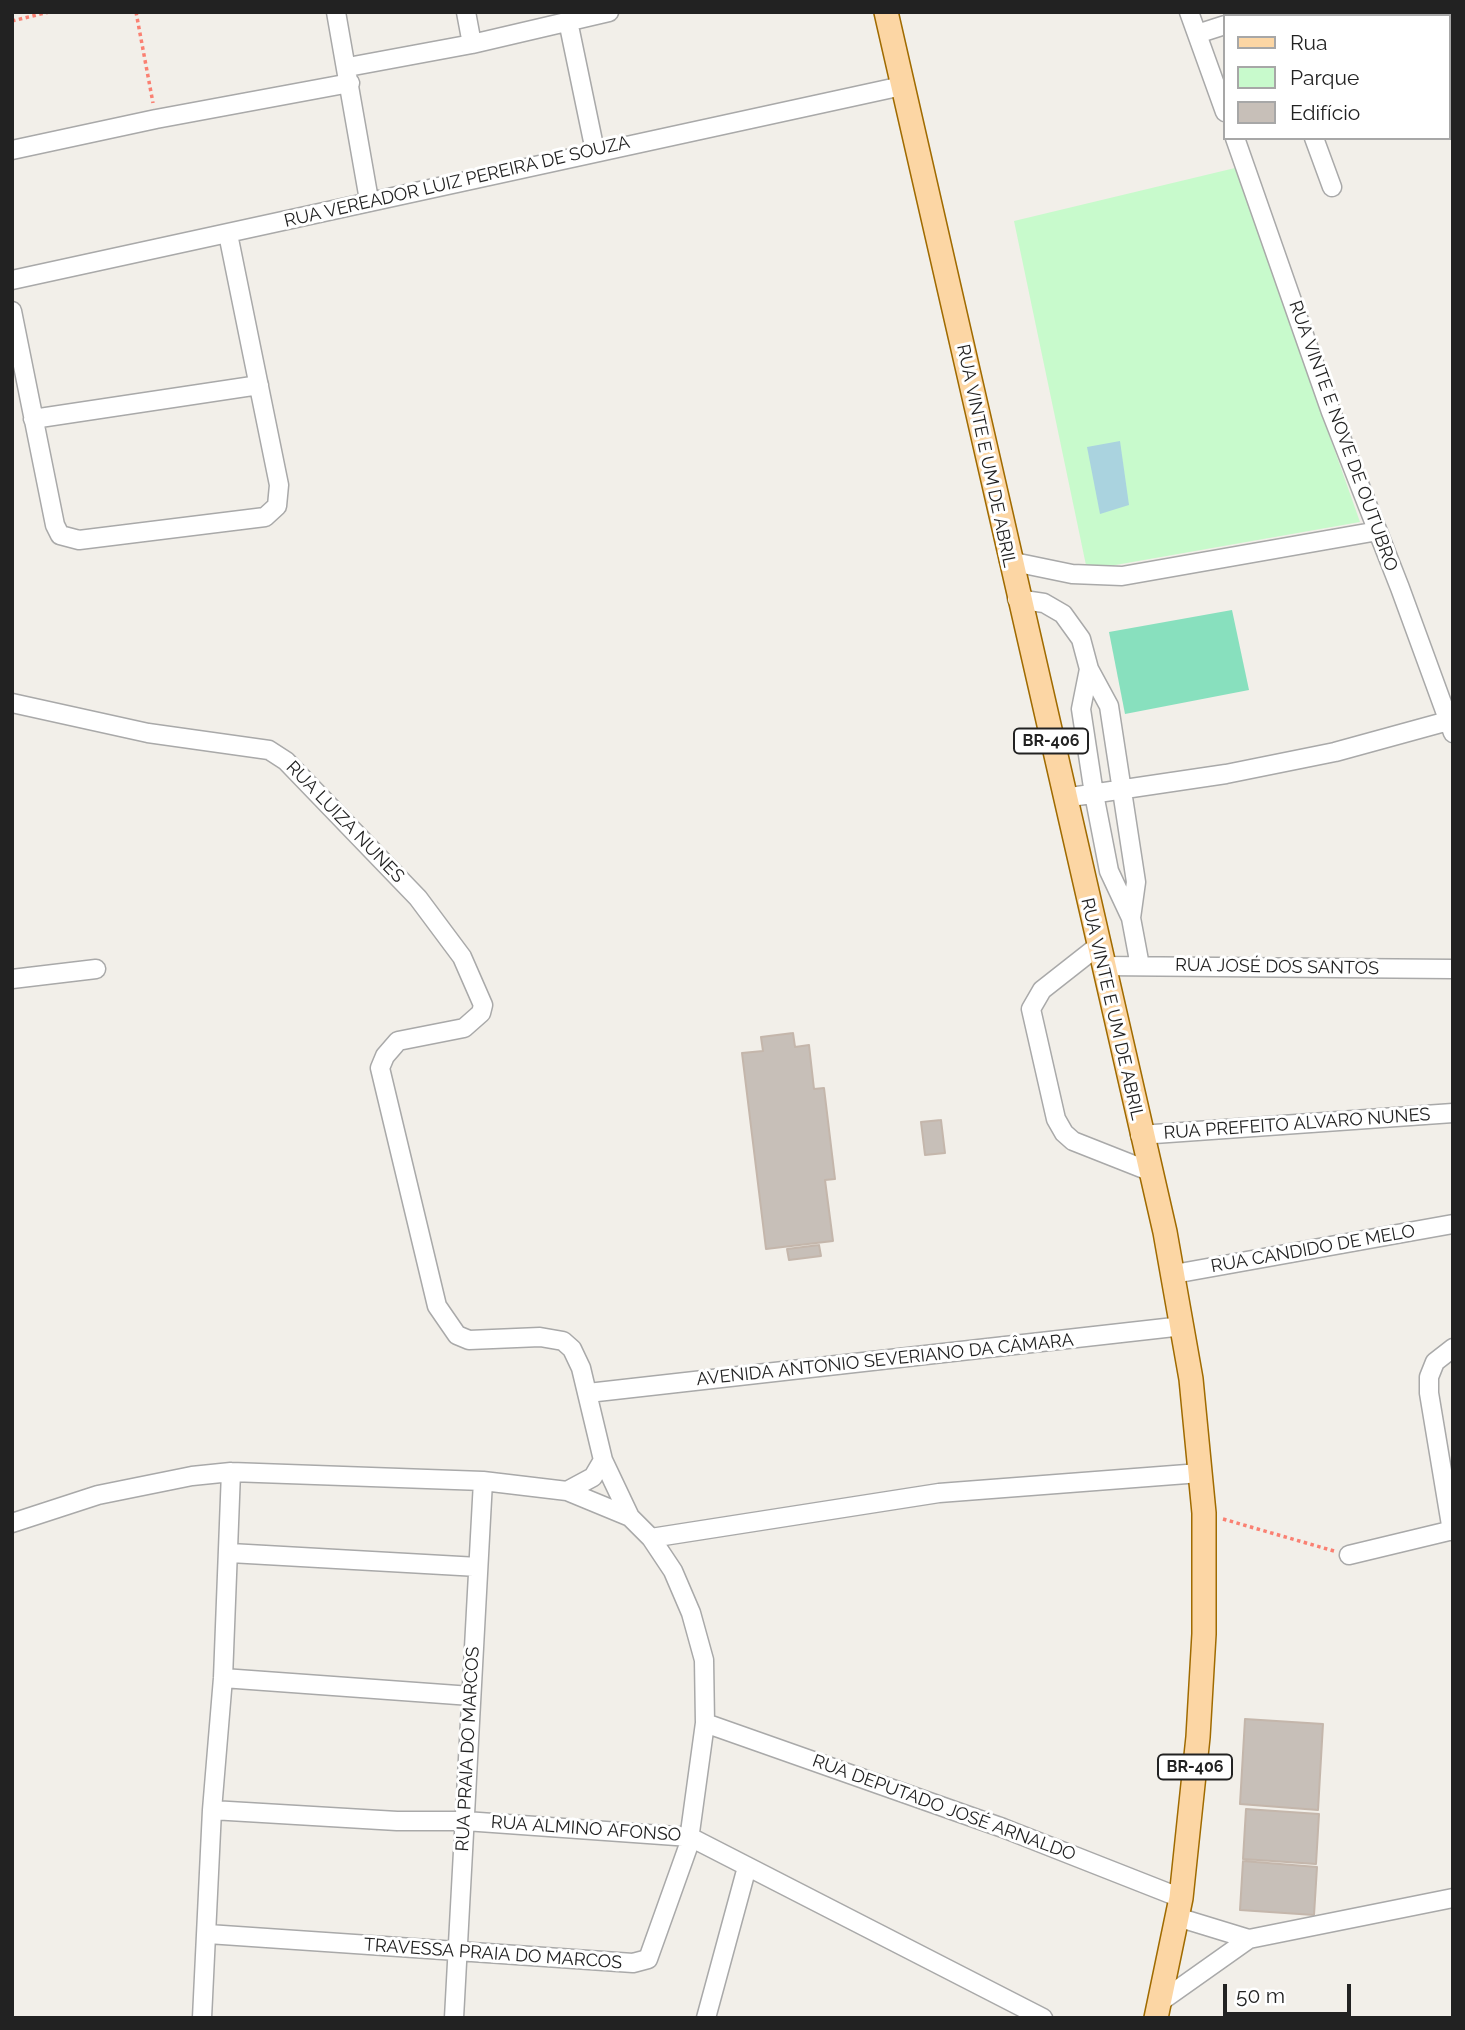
<!DOCTYPE html>
<meta charset="utf-8">
<style>
body{margin:0}
#map{position:relative;width:1465px;height:2030px;overflow:hidden;background:#f2efe9;font-family:Raleway,sans-serif}
canvas{display:block}
.frame{position:absolute;inset:0;border:14px solid #222;pointer-events:none}
.legend{position:absolute;left:1223px;top:14px;width:228px;height:126px;box-sizing:border-box;background:#fff;border:2px solid #a7a7a7;margin:0;padding:9px 12px;list-style:none;font-size:21px;color:#222}
.legend li{display:flex;align-items:center;gap:14px;height:35px}
.legend b{width:35px;border:2px solid #a7a7a7}
.scale{position:absolute;left:1223px;top:1984px;width:128px;height:32px;box-sizing:border-box;border:4px solid #222;border-top:0;padding-left:9px;font-size:21px;line-height:24px;white-space:nowrap;color:#222;-webkit-text-stroke:5px #fff;paint-order:stroke}
</style>
<div id="map">
<canvas width="1465" height="2030"></canvas>
<div class="frame"></div>
<ul class="legend">
<li><b style="height:9px;background:#fcd6a4"></b>Rua</li>
<li><b style="height:19px;background:#c8facc"></b>Parque</li>
<li><b style="height:19px;background:#c7bfb8"></b>Edifício</li>
</ul>
<div class="scale">50 m</div>
</div>
<script>
const ctx = document.querySelector('canvas').getContext('2d');
ctx.lineJoin = 'round';
function paint(path, color) { ctx.fillStyle = color; ctx.fill(path, 'evenodd'); }
const toPath = rows => new Path2D(rows.map(r => 'M' + r).join(''));
function trace(path, color, width, dash) { ctx.strokeStyle = color; ctx.lineWidth = width; ctx.lineCap = dash ? 'butt' : 'round'; ctx.setLineDash(dash || []); ctx.stroke(path); }
function label(font, color, halo, rows, align = 'center') {
  ctx.font = font + ' Raleway,sans-serif'; ctx.lineWidth = 6; ctx.setLineDash([]); ctx.textBaseline = 'middle'; ctx.strokeStyle = halo; ctx.fillStyle = color; for (const [text, x, y, turn = 0] of rows) {
    ctx.save(); ctx.translate(x, y); ctx.rotate((+turn || 0) * Math.PI / 180); ctx.textAlign = isNaN(turn) ? turn : align; if (halo) ctx.strokeText(text, 0, 0); ctx.fillText(text, 0, 0); ctx.restore();
  }
}
const park = toPath([
 [1235,168,1360,522,1087,570,1014,221]
]);
const pitch = toPath([
 [1232,610,1249,690,1125,714,1109,632]
]);
const water = toPath([
 [1120,441,1129,505,1100,514,1087,447]
]);
const building = toPath([
 [793,1033,795,1047,809,1045,814,1089,824,1088,835,1179,825,1180,833,1241,766,1249,742,1053,763,1051,761,1037,793,1033],
 [941,1120,945,1153,925,1155,921,1122,941,1120],
 [819,1245,821,1256,789,1260,787,1249,819,1245],
 [1245,1719,1323,1724,1318,1810,1240,1804,1245,1719],
 [1246,1809,1319,1814,1316,1864,1243,1859,1246,1809],
 [1243,1861,1317,1867,1314,1915,1240,1910,1243,1861]
]);
const path = toPath([
 [136,12,153,103],
 [12,21,49,12],
 [1223,1519,1334,1551]
]);
const minor = toPath([
 [336,12,369,200],
 [466,12,472,44],
 [1189,12,1225,112],
 [568,21,595,151],
 [1197,34,1225,25],
 [348,67,472,44,609,12],
 [1235,138,1331,412,1400,588,1453,733],
 [1314,138,1332,187],
 [12,150,156,119,350,83],
 [12,280,902,86],
 [12,311,55,525,60,535,79,540,265,517,277,506,279,485,228,234],
 [33,419,259,385],
 [1009,561,1072,574,1122,576,1378,531],
 [1017,599,1044,603,1063,614,1081,639,1089,669,1109,706,1136,882,1131,918],
 [1089,669,1081,709,1094,794,1109,871,1131,918,1140,966],
 [12,703,148,733,269,750,286,761,418,898,462,957,483,1005,481,1013,464,1028,398,1041,385,1056,380,1068,437,1306,457,1335,469,1340,540,1337,563,1341,572,1349,581,1368,603,1460,630,1517],
 [1064,798,1226,774,1335,752,1448,721],
 [1098,946,1042,990,1031,1009,1056,1119,1064,1133,1073,1141,1149,1171],
 [1102,966,1453,969],
 [12,979,96,969],
 [1140,1135,1453,1113],
 [1174,1274,1453,1224],
 [588,1393,1183,1326],
 [567,1491,593,1477,603,1460],
 [12,1523,98,1495,192,1476,231,1472,483,1481,567,1491,630,1517,651,1538,673,1571,691,1613,704,1660,705,1723,688,1847,648,1959,633,1963,208,1934],
 [1452,1531,1429,1393,1429,1377,1435,1362,1453,1348],
 [651,1538,939,1493,1200,1473],
 [230,1553,478,1567],
 [1349,1555,1453,1530],
 [223,1678,471,1696],
 [705,1723,1003,1828,1181,1898],
 [212,1810,397,1821,465,1821,690,1837,1043,2018],
 [1177,1917,1249,1939],
 [1160,2002,1249,1939,1453,1898],
 [202,2018,212,1810,223,1678,231,1472],
 [454,2018,483,1481],
 [706,2018,747,1867]
]);
const major = toPath([
 [886,12,1165,1232,1191,1379,1204,1513,1204,1634,1198,1737,1181,1898,1156,2018]
]);
const shields = [
 [1051,741,74],
 [1195,1767,74]
];
const shieldNames = [
 ["BR-406",1051,741],
 ["BR-406",1195,1767]
];
const streetNames = [
 ["RUA VEREADOR LUIZ PEREIRA DE SOUZA",457,182,-13],
 ["RUA VINTE E NOVE DE OUTUBRO",1343,436,70],
 ["RUA VINTE E UM DE ABRIL",986,456,78],
 ["RUA LUIZA NUNES",345,822,46],
 ["RUA JOSÉ DOS SANTOS",1277,967,1],
 ["RUA VINTE E UM DE ABRIL",1112,1009,77],
 ["RUA PREFEITO ALVARO NUNES",1297,1124,-4],
 ["RUA CANDIDO DE MELO",1313,1249,-10],
 ["AVENIDA ANTONIO SEVERIANO DA CÂMARA",885,1360,-6],
 ["RUA PRAIA DO MARCOS",468,1749,-87],
 ["RUA DEPUTADO JOSÉ ARNALDO",944,1808,20],
 ["RUA ALMINO AFONSO",586,1829,4],
 ["TRAVESSA PRAIA DO MARCOS",493,1954,4]
];
paint(park, '#c8facc');
paint(pitch, '#88e0be');
paint(water, '#aad3df');
paint(building, '#c7bfb8');
trace(building, '#c4b6ab', 2);
trace(minor, '#a9a9a9', 21);
trace(major, '#a06b00', 26);
trace(path, '#fa8072', 3.5, [3.5, 3.5]);
trace(minor, '#fff', 18);
trace(major, '#fcd6a4', 23);
for (const [x, y, w] of shields) { const box = new Path2D(); box.roundRect(x - w / 2, y - 12.5, w, 25, 5); ctx.fillStyle = '#fff'; ctx.fill(box); trace(box, '#222', 2); }
label('bold 16px', '#222', null, shieldNames);
label('18px', '#222', '#fff', streetNames);
</script>
